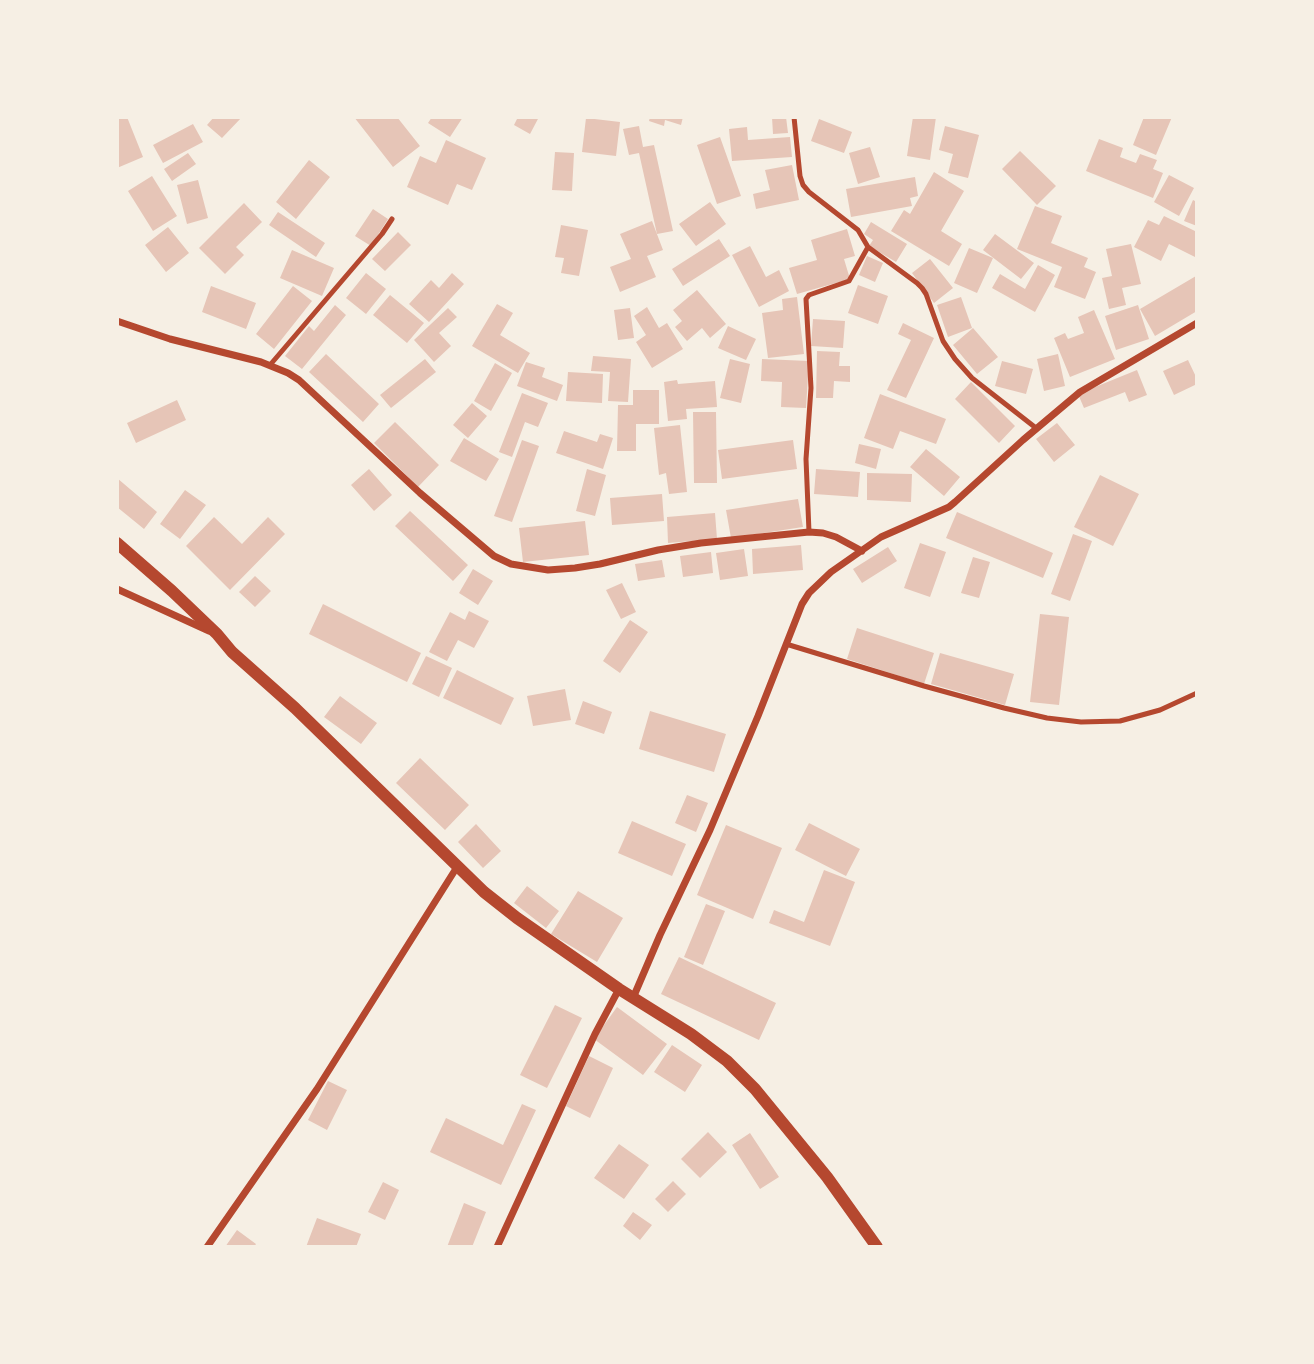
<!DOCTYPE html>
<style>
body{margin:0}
#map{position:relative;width:1314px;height:1364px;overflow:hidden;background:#f6efe4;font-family:Barlow,sans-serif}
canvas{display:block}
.frame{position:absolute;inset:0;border:119px solid #f6efe4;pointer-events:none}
</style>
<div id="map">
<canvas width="1314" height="1364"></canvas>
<div class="frame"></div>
</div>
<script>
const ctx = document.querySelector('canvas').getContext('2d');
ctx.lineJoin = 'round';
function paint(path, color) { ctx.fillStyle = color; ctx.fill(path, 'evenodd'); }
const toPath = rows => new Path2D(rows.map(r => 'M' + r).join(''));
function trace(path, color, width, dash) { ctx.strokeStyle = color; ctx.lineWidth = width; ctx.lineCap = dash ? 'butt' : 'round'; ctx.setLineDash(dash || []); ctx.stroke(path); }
const building = toPath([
 [117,117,127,117,143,157,117,168],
 [214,117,242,117,222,138,207,125],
 [354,117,397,117,420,146,393,167],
 [432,117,463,117,450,137,428,123],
 [518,117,539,117,530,134,514,125],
 [650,117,683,117,681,125,665,120,664,126,649,121],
 [772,117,786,117,788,133,773,134],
 [913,117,936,117,930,160,907,156],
 [1144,117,1172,117,1156,155,1133,145],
 [586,118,620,122,616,156,582,152],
 [819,119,852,132,844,153,811,141],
 [193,124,203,142,163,163,153,145],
 [639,126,643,147,654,145,673,231,657,234,639,153,629,155,623,129],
 [945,126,979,135,968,178,948,173,953,154,939,150],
 [747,127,748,140,790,137,792,157,732,161,729,129],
 [720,137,741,196,717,204,697,145],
 [1099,139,1123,148,1120,157,1136,163,1140,154,1157,160,1153,169,1163,173,1153,198,1086,171],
 [446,140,486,158,472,190,457,184,448,205,407,187,420,156,436,163],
 [870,147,880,177,858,184,849,153],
 [1020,151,1056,186,1037,205,1002,169],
 [555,152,574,153,572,191,552,190],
 [188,153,196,164,172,181,164,169],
 [309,160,330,177,296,219,276,202],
 [792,165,799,200,756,209,753,194,770,190,765,170],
 [934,172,964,191,941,231,962,244,949,266,891,231,904,210,910,214],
 [1169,175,1194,188,1179,216,1154,202],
 [152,176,177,216,153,231,128,191],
 [915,177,918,196,910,198,912,206,851,217,846,189],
 [198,180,208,218,187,224,177,185],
 [1193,200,1197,202,1197,226,1184,221],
 [710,202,726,224,696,246,679,224],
 [244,203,262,222,236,247,244,255,225,274,199,248],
 [1035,206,1062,216,1051,243,1088,258,1084,267,1096,272,1085,299,1054,287,1062,267,1017,249],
 [373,209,388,219,371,246,355,236],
 [278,212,325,243,316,257,269,225],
 [1164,216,1197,232,1197,258,1169,244,1161,261,1134,247,1148,220,1159,225],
 [652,221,663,250,647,256,656,277,620,292,610,267,631,259,620,234],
 [871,222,907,244,896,262,869,246,873,240,864,234],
 [561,225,588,230,579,276,561,273,564,258,555,257],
 [168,227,189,253,166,272,145,245],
 [847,229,855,256,844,259,850,279,797,294,789,268,817,260,811,240],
 [398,232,411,245,385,271,372,259],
 [995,234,1034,263,1021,279,983,250],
 [719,239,730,256,683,286,672,269],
 [1131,244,1141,284,1122,288,1126,305,1109,309,1102,278,1112,276,1106,249],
 [750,246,766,277,779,270,789,291,759,307,732,255],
 [969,248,993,258,977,293,954,283],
 [292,250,334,268,322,296,280,278],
 [867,256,883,263,875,282,859,275],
 [930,259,953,288,934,303,912,273],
 [1038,265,1055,275,1035,312,992,288,1000,274,1025,289],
 [366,273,386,289,366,314,346,298],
 [452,273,464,284,429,322,409,304,431,280,439,288],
 [1196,276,1197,311,1155,336,1140,309],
 [858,285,888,296,878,324,848,313],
 [211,286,256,303,246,329,202,312],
 [293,286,312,301,274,349,256,334],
 [697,290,726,324,710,338,702,328,687,341,675,327,682,321,673,310],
 [390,295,424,323,407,343,373,315],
 [797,297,804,354,768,358,762,313,783,310,782,299],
 [961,297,972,328,948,337,937,305],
 [497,304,513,313,500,335,530,353,518,373,472,346],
 [335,305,346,315,302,369,285,356,309,326,314,331],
 [1138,305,1149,339,1116,350,1105,316],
 [647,307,659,328,667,323,683,349,652,368,636,342,646,335,634,316],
 [448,308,457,317,439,333,451,346,434,362,414,340],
 [630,308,634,338,618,340,614,310],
 [1094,310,1115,359,1070,377,1054,338,1065,333,1068,339,1084,333,1078,317],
 [813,319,845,321,843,348,811,346],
 [903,323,934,338,906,398,887,390,911,340,898,334],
 [728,326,756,339,746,360,718,348],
 [973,328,998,357,977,374,953,345],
 [817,351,840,352,839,366,850,366,850,382,834,381,833,398,816,398],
 [326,354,379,404,363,422,309,372],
 [1058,354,1065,386,1044,391,1037,359],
 [593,356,631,359,628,402,608,401,610,372,591,371],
 [425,359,436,372,391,408,380,395],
 [730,359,750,364,741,403,720,398],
 [762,359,809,361,806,408,781,407,782,382,761,381],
 [1188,360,1197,379,1197,384,1174,395,1163,371],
 [1002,361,1033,369,1026,394,995,386],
 [526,362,545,368,542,377,563,385,557,401,517,386],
 [495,363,512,373,491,411,474,401],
 [1137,370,1147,395,1129,402,1125,392,1084,408,1078,394],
 [568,372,603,374,602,403,566,401],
 [677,380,678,384,715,381,717,407,686,409,687,419,668,421,664,382],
 [971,382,1015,426,999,443,955,399],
 [633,390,659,390,659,424,636,424,636,451,617,451,618,405,633,405],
 [522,393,548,403,538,427,525,422,512,457,499,452],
 [880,394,946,419,936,444,900,431,893,449,864,438],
 [177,400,186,420,136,443,127,423],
 [472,403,487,416,468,438,453,425],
 [693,412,716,412,717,483,694,483],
 [395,422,439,465,418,487,374,443],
 [1057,423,1075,445,1054,462,1036,439],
 [680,425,687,492,669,494,666,473,659,475,654,428],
 [564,431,597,442,600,434,613,438,603,469,556,453],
 [464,438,499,459,486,481,450,461],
 [522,440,539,446,512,522,494,516],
 [793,440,797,469,722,479,718,450],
 [859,444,881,449,876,469,855,463],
 [926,449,960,477,944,496,910,467],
 [369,469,392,495,374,511,351,485],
 [587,469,606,475,595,516,576,511],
 [816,469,860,472,858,497,814,494],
 [867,473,912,474,911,502,867,500],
 [1100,475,1139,494,1113,546,1074,527],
 [117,478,157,512,144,529,117,507],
 [185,490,206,505,180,539,160,524],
 [662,494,664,521,612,525,610,498],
 [798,499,803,527,731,538,726,510],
 [410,511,468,565,453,581,395,526],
 [957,512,1053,553,1043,578,946,538],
 [715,513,717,539,668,543,667,517],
 [214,517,242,544,268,517,285,534,230,590,186,546],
 [585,521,589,555,523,562,519,528],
 [1073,534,1092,541,1070,601,1051,594],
 [920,543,946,552,930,597,904,588],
 [801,545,803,570,753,574,752,549],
 [888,547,897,561,862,583,853,569],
 [744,549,748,576,720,580,716,553],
 [711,552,713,573,683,577,680,556],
 [973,557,990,562,979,598,961,593],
 [662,560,665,577,638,581,635,564],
 [473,569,493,581,478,605,459,593],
 [255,576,271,591,255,607,239,592],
 [622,583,636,612,621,619,606,590],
 [323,604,421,653,407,682,309,634],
 [469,611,489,621,474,648,458,640,447,661,429,652,450,612,465,620],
 [1040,614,1069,617,1059,705,1030,702],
 [630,620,648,632,620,673,603,661],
 [857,628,934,653,924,684,847,659],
 [940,653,1014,674,1005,705,931,684],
 [426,656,452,668,439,697,412,684],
 [457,670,514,698,501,725,443,698],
 [565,689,571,720,533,726,527,696],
 [340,696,377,723,361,744,324,717],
 [583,701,612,712,604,734,575,724],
 [650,711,726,734,714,772,639,749],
 [420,758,469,805,445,830,396,783],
 [687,795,708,803,696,832,675,823],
 [632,821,686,844,672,876,618,853],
 [809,823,860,849,846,876,795,850],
 [476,824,501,851,483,868,458,842],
 [726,825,782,848,753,919,697,895],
 [824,870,855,882,830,946,769,923,774,910,804,922],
 [527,886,559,911,546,928,514,903],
 [578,891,623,918,597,962,551,934],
 [706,904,725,911,703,965,684,957],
 [679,957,776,1003,759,1040,661,994],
 [555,1005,582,1018,547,1088,520,1075],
 [617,1007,667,1044,643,1075,594,1039],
 [672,1045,702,1065,685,1092,654,1072],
 [589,1056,613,1068,590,1118,566,1106],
 [328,1081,347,1090,327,1130,308,1120],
 [522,1104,536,1110,501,1185,430,1152,446,1118,503,1145],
 [708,1132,727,1152,700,1178,681,1159],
 [750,1133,779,1177,760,1189,732,1145],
 [619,1144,649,1165,624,1199,594,1178],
 [673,1181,686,1194,668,1212,655,1199],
 [383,1182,399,1190,385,1220,368,1212],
 [464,1203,486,1212,472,1247,447,1247],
 [633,1212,652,1225,640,1240,623,1226],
 [317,1218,361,1234,356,1247,306,1247],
 [237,1230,256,1244,254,1247,225,1247]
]);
const service = toPath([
 [794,117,800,176,803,185,809,192,858,230,868,247,849,281,809,295,806,299,811,388,806,459,809,532],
 [868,247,917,283,922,288,926,294,943,341,955,359,972,378,1036,428],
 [270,365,382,234,392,219],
 [786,644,924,686,1004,708,1047,718,1081,722,1120,721,1160,710,1197,693]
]);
const minor = toPath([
 [117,321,170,339,261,362,288,373,299,380,420,493,494,556,511,564,548,570,575,568,600,564,658,550,701,543,809,532,823,533,836,537,862,551],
 [117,589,209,631],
 [633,998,660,935,710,830,758,716,802,604,809,593,831,572,881,537,949,507,955,502,1023,440,1080,392,1197,323],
 [207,1247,317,1089,457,867],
 [497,1247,595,1034,619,989]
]);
const tertiary = toPath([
 [117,543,172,591,217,634,232,652,295,708,484,892,517,918,619,989,691,1034,727,1061,755,1089,827,1177,877,1247]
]);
paint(building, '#e6c5b7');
trace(service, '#b5482f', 5);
trace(minor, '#b5482f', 7);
trace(tertiary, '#b5482f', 12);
</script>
